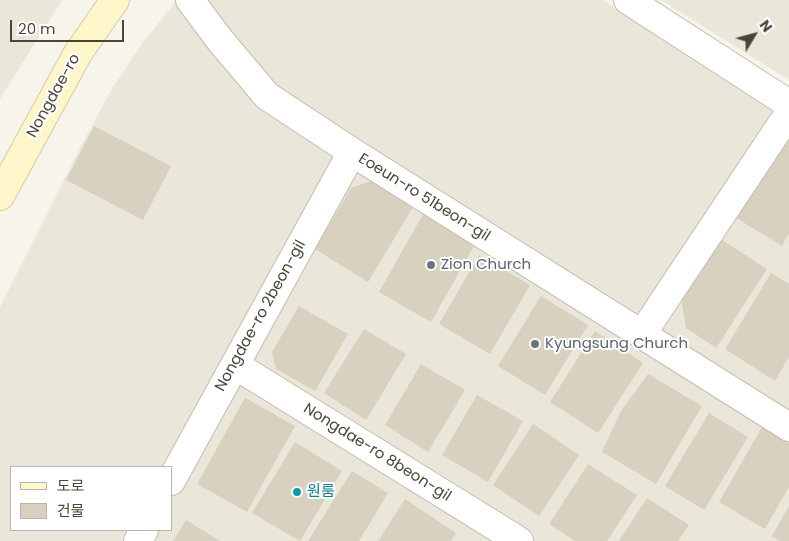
<!DOCTYPE html>
<meta charset="utf-8">
<style>
body{margin:0}
#map{position:relative;width:789px;height:541px;overflow:hidden;background:#f6f4eb;font-family:Poppins,"Noto Sans KR",sans-serif}
canvas{display:block}
.legend{position:absolute;left:10px;top:466px;width:162px;height:65px;box-sizing:border-box;background:#fff;border:1px solid #b7b5af;margin:0;padding:6px 9px;list-style:none;font-size:15px;color:#4b4538}
.legend li{display:flex;align-items:center;gap:10px;height:25px}
.legend b{width:25px;border:1px solid #b7b5af}
.north{position:absolute;left:729px;top:10px;width:50px;height:50px;-webkit-text-stroke:4px #fff;paint-order:stroke;rotate:53deg;font-size:14px;font-weight:700;line-height:20px;text-align:center;color:#4b4538}
.north::after{content:'';display:block;margin:auto;width:18px;height:22px;background:#4b4538;clip-path:polygon(50% 0,100% 100%,50% 72%,0 100%)}
.scale{position:absolute;left:10px;top:20px;width:114px;height:22px;box-sizing:border-box;border:2px solid #4b4538;border-top:0;padding-left:6px;font-size:15px;line-height:18px;white-space:nowrap;color:#4b4538;-webkit-text-stroke:4px #fff;paint-order:stroke}
</style>
<div id="map">
<canvas width="789" height="541"></canvas>
<ul class="legend">
<li><b style="height:6px;background:#fff7cc"></b>도로</li>
<li><b style="height:14px;background:#d8d1bf"></b>건물</li>
</ul>
<div class="north">N</div>
<div class="scale">20 m</div>
</div>
<script>
const ctx = document.querySelector('canvas').getContext('2d');
ctx.lineJoin = 'round';
function paint(path, color) { ctx.fillStyle = color; ctx.fill(path, 'evenodd'); }
const toPath = rows => new Path2D(rows.map(r => 'M' + r).join(''));
function trace(path, color, width, dash) { ctx.strokeStyle = color; ctx.lineWidth = width; ctx.lineCap = dash ? 'butt' : 'round'; ctx.setLineDash(dash || []); ctx.stroke(path); }
function label(font, color, halo, rows, align = 'center') {
  ctx.font = font + ' Poppins,"Noto Sans KR",sans-serif'; ctx.lineWidth = 4; ctx.setLineDash([]); ctx.textBaseline = 'middle'; ctx.strokeStyle = halo; ctx.fillStyle = color; for (const [text, x, y, turn = 0] of rows) {
    ctx.save(); ctx.translate(x, y); ctx.rotate((+turn || 0) * Math.PI / 180); ctx.textAlign = isNaN(turn) ? turn : align; if (halo) ctx.strokeText(text, 0, 0); ctx.fillText(text, 0, 0); ctx.restore();
  }
}
const residential = toPath([
 [0,0,62,0,0,99],
 [177,0,603,0,789,118,789,541,0,541,0,307,83,142,113,87,144,41],
 [11,467,171,467,171,530,11,530],
 [661,0,789,0,789,80]
]);
const building = toPath([
 [94,126,171,166,143,220,66,180],
 [789,141,789,233,782,246,733,216,778,143],
 [377,179,416,202,368,282,315,249,351,188],
 [426,209,478,239,431,322,379,292],
 [716,236,767,269,716,348,686,328,680,292],
 [479,255,530,285,490,354,439,324],
 [771,273,789,284,789,357,775,381,725,349],
 [541,296,588,325,545,395,498,366],
 [299,306,348,334,315,391,276,369,272,352],
 [364,329,406,354,366,420,324,393],
 [595,331,643,363,598,433,550,402],
 [421,364,465,390,428,452,385,425],
 [648,374,702,406,656,484,602,452,621,411],
 [477,395,523,421,488,482,442,455],
 [245,398,295,426,247,512,197,484],
 [709,413,748,437,704,510,665,486],
 [533,424,579,455,539,516,493,485],
 [762,427,789,443,789,487,765,529,719,502],
 [295,442,342,471,300,541,252,513],
 [588,464,637,495,607,541,575,541,549,524],
 [352,471,388,493,359,541,308,541],
 [647,498,689,525,678,541,619,541],
 [405,499,456,533,451,541,378,541],
 [789,506,789,541,780,541,772,536],
 [186,520,220,541,173,541]
]);
const street = toPath([
 [190,0,219,39,267,96,352,152,789,427],
 [628,0,789,104],
 [642,334,789,113],
 [235,365,519,541],
 [171,481,352,152],
 [138,541,144,530]
]);
const secondary = toPath([
 [0,196,78,53,115,0]
]);
const markers = [
 [431,265,5,"#6b7280"],
 [535,344,5,"#6b7280"],
 [297,492,5,"#0f9aa8"]
];
const streetNames = [
 ["Nongdae-ro",54,96,-61],
 ["Eoeun-ro 51beon-gil",424,198,32],
 ["Nongdae-ro 2beon-gil",261,316,-61],
 ["Nongdae-ro 8beon-gil",377,453,32]
];
const worshipNames = [
 ["Zion Church",441,265],
 ["Kyungsung Church",545,344]
];
const cultureNames = [
 ["원룸",307,492]
];
paint(residential, '#eae6d9');
paint(building, '#d8d1bf');
trace(street, '#c2bdac', 30);
trace(secondary, '#d8cc99', 30);
trace(street, '#fff', 28);
trace(secondary, '#fff7cc', 28);
for (const [x, y, r, color] of markers) { const dot = new Path2D(); dot.arc(x, y, r, 0, 2 * Math.PI); ctx.fillStyle = color; ctx.fill(dot); trace(dot, '#fff', 2); }
label('15px', '#4b4538', '#fff', streetNames);
label('15px', '#5b616d', '#fff', worshipNames, 'left');
label('15px', '#0d838f', '#fff', cultureNames, 'left');
</script>
